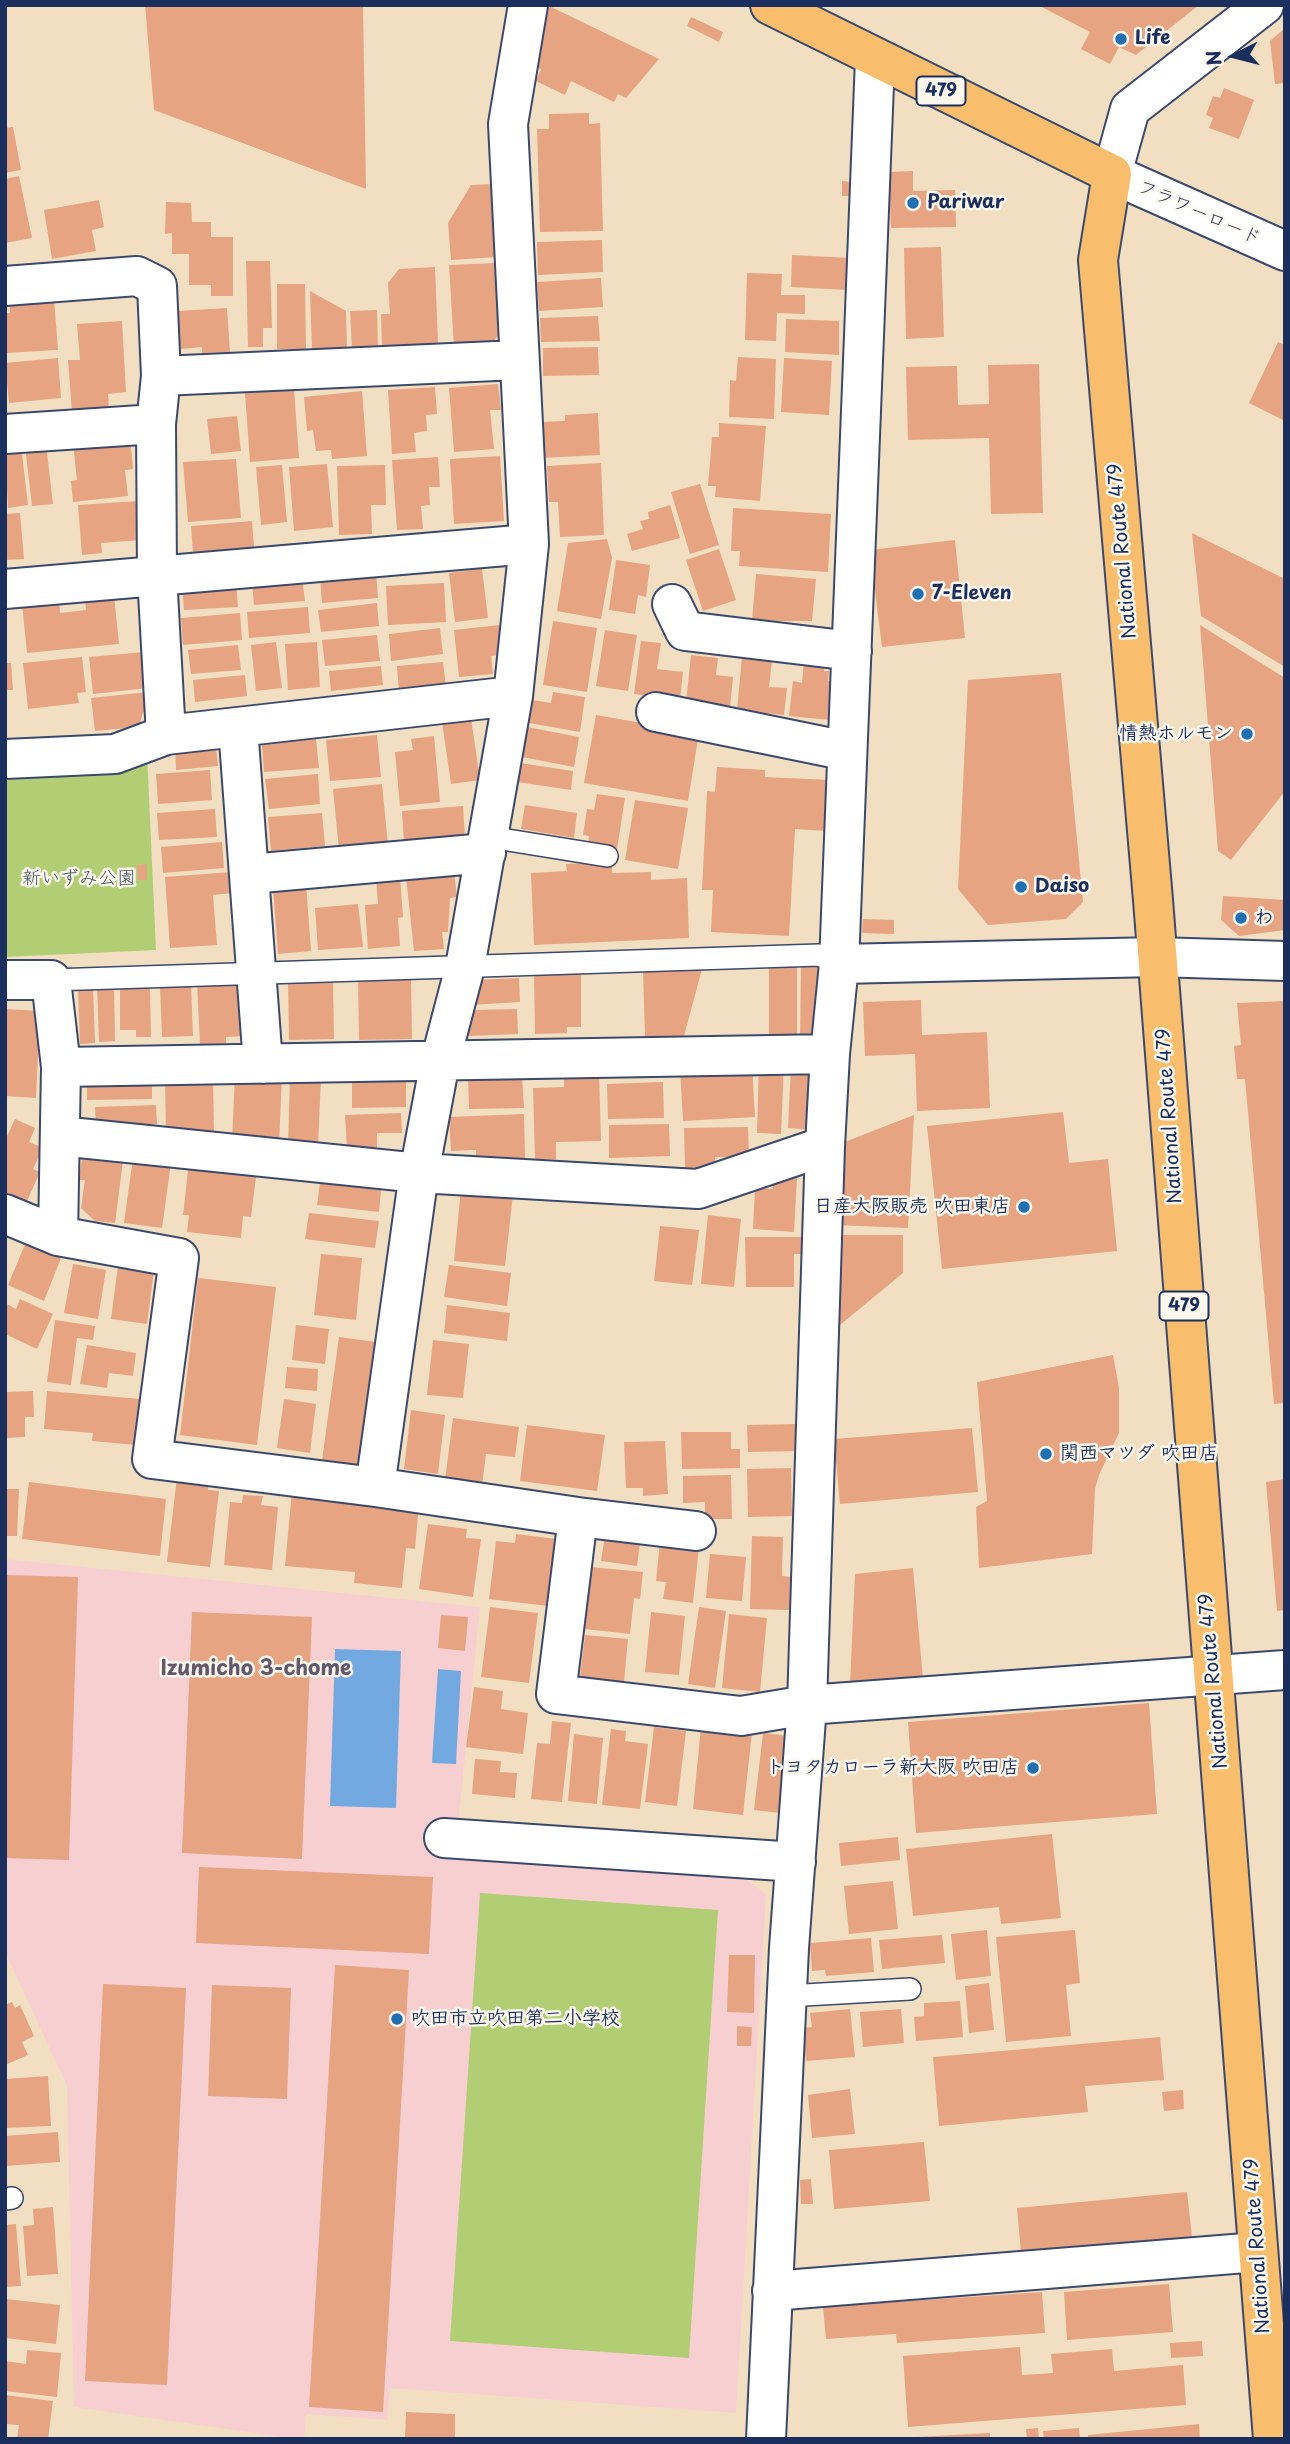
<!DOCTYPE html>
<meta charset="utf-8">
<style>
body{margin:0}
#map{position:relative;width:1290px;height:2444px;overflow:hidden;background:#f2dfc1;font-family:"Playpen Sans",sans-serif}
canvas{display:block}
.frame{position:absolute;inset:0;border:7px solid #1b2f5e;pointer-events:none}
.north{position:absolute;left:1199px;top:21px;width:70px;height:70px;-webkit-text-stroke:5px #fbf7ec;paint-order:stroke;rotate:264deg;font-size:19px;font-weight:700;line-height:28px;text-align:center;color:#1b2f5e}
.north::after{content:'';display:block;margin:auto;width:24px;height:32px;background:#1b2f5e;clip-path:polygon(50% 0,100% 100%,50% 72%,0 100%)}
</style>
<div id="map">
<canvas width="1290" height="2444"></canvas>
<div class="frame"></div>
<div class="north">N</div>
</div>
<script>
const ctx = document.querySelector('canvas').getContext('2d');
ctx.lineJoin = 'round';
function paint(path, color) { ctx.fillStyle = color; ctx.fill(path, 'evenodd'); }
const toPath = rows => new Path2D(rows.map(r => 'M' + r).join(''));
function trace(path, color, width, dash) { ctx.strokeStyle = color; ctx.lineWidth = width; ctx.lineCap = dash ? 'butt' : 'round'; ctx.setLineDash(dash || []); ctx.stroke(path); }
function label(font, color, halo, rows, align = 'center') {
  ctx.font = font + ' "Playpen Sans","Klee One",sans-serif'; ctx.lineWidth = 5; ctx.setLineDash([]); ctx.textBaseline = 'middle'; ctx.strokeStyle = halo; ctx.fillStyle = color; for (const [text, x, y, turn = 0] of rows) {
    ctx.save(); ctx.translate(x, y); ctx.rotate((+turn || 0) * Math.PI / 180); ctx.textAlign = isNaN(turn) ? turn : align; if (halo) ctx.strokeText(text, 0, 0); ctx.fillText(text, 0, 0); ctx.restore();
  }
}
const built = toPath([
 [5,1559,480,1607,455,1855,738,1873,766,1894,736,2413,390,2388,387,2420,306,2414,304,2439,296,2439,74,2407,67,2086,5,1952]
]);
const green = toPath([
 [147,753,156,950,5,957,5,759],
 [480,1893,718,1910,689,2358,450,2341]
]);
const water = toPath([
 [335,1649,401,1651,396,1808,330,1806],
 [438,1669,461,1671,456,1764,432,1763]
]);
const building = toPath([
 [145,5,363,5,366,189,154,110],
 [544,5,547,5,659,59,626,98,618,94,614,102,571,81,565,95,536,81,541,69,536,67,540,58,535,55],
 [1038,5,1199,5,1136,55,1119,47,1110,64,1081,49,1090,32],
 [691,17,723,32,719,42,687,26],
 [1285,28,1285,83,1275,84,1270,41],
 [1224,88,1254,100,1239,139,1209,128,1213,118,1206,115,1213,96,1220,98],
 [589,113,589,124,600,123,603,231,540,232,537,129,549,129,549,114],
 [13,127,21,170,5,173,5,128],
 [913,171,913,191,955,190,956,227,891,228,889,172],
 [19,176,32,238,5,243,5,179],
 [842,181,852,182,853,196,842,196],
 [492,184,497,257,451,260,448,223,471,185],
 [99,200,104,227,92,230,96,251,52,259,44,210],
 [166,202,191,203,192,222,211,222,211,237,233,237,233,296,211,296,211,285,189,285,189,254,172,254,172,233,165,234],
 [602,240,603,272,538,275,537,242],
 [941,247,944,337,906,339,904,248],
 [792,255,851,258,849,290,791,287],
 [246,261,270,261,272,328,263,328,263,347,248,347],
 [496,263,500,333,490,346,454,348,449,265],
 [435,267,438,344,382,346,381,314,390,314,388,283,399,269],
 [747,273,782,274,781,295,805,295,805,314,777,313,776,341,745,340],
 [601,278,603,307,539,311,537,282],
 [277,284,305,284,306,349,277,349],
 [310,291,346,311,347,350,312,351],
 [9,297,54,299,58,350,6,353,5,313,10,313],
 [227,308,230,352,202,353,202,347,180,349,178,311],
 [377,310,378,348,352,349,350,311],
 [598,316,600,341,541,342,540,318],
 [786,319,839,321,839,355,785,352],
 [122,321,126,392,108,394,109,410,72,412,68,360,80,360,77,324],
 [1278,342,1285,345,1285,421,1249,403],
 [598,347,599,375,543,376,543,348],
 [738,357,776,359,774,419,729,417,730,380,736,381],
 [58,358,61,398,9,403,5,363],
 [784,358,832,361,829,415,781,412],
 [1039,364,1043,513,991,514,989,438,908,440,906,367,957,366,958,405,989,404,988,365],
 [498,384,501,410,490,410,494,449,454,452,449,388],
 [435,387,437,414,426,415,427,431,414,433,416,452,392,454,388,390],
 [294,389,299,458,250,462,245,393],
 [362,391,367,456,332,459,331,450,316,451,313,430,307,431,304,397],
 [598,413,600,455,541,458,539,422,565,421,565,415],
 [237,416,241,451,211,454,207,419],
 [719,423,766,426,760,501,715,497,716,486,708,486,712,437,719,437],
 [130,437,133,469,125,470,128,496,73,502,71,481,77,480,73,443],
 [46,444,53,504,32,506,25,446],
 [21,445,28,505,8,508,5,447],
 [500,456,504,521,454,524,450,459],
 [438,457,440,487,429,487,430,505,421,506,423,529,397,530,392,460],
 [236,459,241,518,188,522,183,462],
 [601,463,604,535,560,537,558,502,549,502,547,466],
 [327,464,333,527,294,531,289,467],
 [282,465,287,522,261,525,256,467],
 [385,465,386,505,371,505,372,534,339,535,337,466],
 [700,484,719,545,690,554,671,492],
 [138,501,142,540,101,543,102,553,82,555,78,505],
 [670,505,680,538,632,551,627,534,643,529,640,521,649,519,648,512],
 [733,508,831,514,828,572,739,566,740,551,731,551],
 [20,513,24,559,5,560,5,514],
 [252,521,254,547,193,552,191,526],
 [1192,533,1285,579,1285,667,1201,616],
 [607,539,612,558,601,619,557,611,568,543],
 [955,540,965,638,882,647,870,550],
 [719,549,736,600,703,611,686,560],
 [616,560,650,565,646,597,638,595,635,614,609,610],
 [482,569,488,618,455,622,449,573],
 [376,571,378,598,322,603,320,577],
 [756,574,816,579,812,621,752,621],
 [302,578,305,601,254,605,252,583],
 [236,582,238,607,184,610,182,586],
 [444,583,446,622,388,625,386,586],
 [114,595,119,644,27,653,22,603,59,599,60,613,86,610,85,598],
 [377,603,379,626,321,632,318,610],
 [308,607,310,633,249,638,247,612],
 [240,613,242,640,183,645,181,618],
 [553,621,597,628,587,692,543,685],
 [500,625,503,655,491,656,493,674,459,677,454,630],
 [1200,625,1285,678,1285,791,1231,860,1218,851],
 [440,628,443,654,391,661,389,634],
 [605,630,637,635,628,691,596,686],
 [377,635,380,661,325,666,322,640],
 [641,641,661,643,657,669,683,672,680,700,634,694],
 [276,642,282,688,256,691,251,645],
 [317,642,320,687,288,690,285,644],
 [238,645,241,670,191,674,188,650],
 [144,652,148,688,93,694,89,657],
 [691,655,718,658,716,675,733,677,730,707,686,702],
 [82,657,86,692,77,693,79,703,28,709,23,663],
 [742,657,772,660,769,687,787,688,784,715,737,710],
 [804,661,825,663,824,671,829,671,828,681,834,681,830,720,789,716,793,681,802,683],
 [443,662,446,687,399,691,397,666],
 [5,663,11,663,13,690,5,690],
 [381,666,383,685,331,691,329,671],
 [1061,673,1083,902,1066,919,988,925,958,889,968,680],
 [245,675,247,696,195,702,193,680],
 [148,692,150,712,143,712,139,727,95,731,91,698],
 [553,692,585,697,580,732,529,723,532,700,551,703],
 [596,715,699,733,688,801,584,783],
 [471,718,480,780,451,784,442,722],
 [527,727,579,737,574,767,522,757],
 [292,731,293,741,316,739,319,768,264,772,261,733],
 [377,735,381,777,330,781,326,740],
 [434,736,440,802,400,806,395,752,413,750,411,739],
 [215,738,218,766,176,770,175,741],
 [520,763,573,771,571,790,517,782],
 [717,767,765,770,765,777,830,780,827,831,795,829,789,936,711,932,713,890,702,890,707,791,715,792],
 [210,770,212,800,158,804,156,774],
 [318,774,320,804,269,809,265,779],
 [382,784,388,845,339,850,333,789],
 [597,794,625,798,617,849,588,844,589,836,583,835,587,809,594,810],
 [635,800,688,808,678,869,625,860],
 [525,805,577,813,574,838,521,829],
 [463,806,465,838,404,843,402,811],
 [215,809,217,837,159,840,157,813],
 [322,813,325,846,271,851,268,817],
 [222,842,224,868,163,873,161,847],
 [612,862,612,873,651,872,651,880,687,878,689,938,534,945,531,873,567,871,566,864],
 [147,864,147,880,138,880,137,865],
 [232,872,233,893,213,895,217,945,170,948,165,877],
 [454,872,457,897,450,898,448,932,442,932,444,949,414,951,406,877],
 [400,876,403,917,398,918,400,946,368,949,365,905,378,904,376,878],
 [306,884,311,951,278,954,273,887],
 [1223,896,1285,900,1285,930,1239,936,1221,920],
 [358,904,363,947,318,950,315,908],
 [863,919,894,920,894,934,862,933],
 [801,965,822,966,820,1040,800,1040],
 [769,966,797,966,797,1040,769,1040],
 [702,969,684,1036,645,1037,643,971],
 [534,973,581,973,581,1027,567,1027,567,1033,535,1034],
 [411,976,412,1039,359,1040,358,977],
 [519,978,520,1002,470,1005,475,980],
 [333,980,334,1039,289,1040,288,981],
 [240,981,242,1036,226,1037,226,1043,200,1044,197,983],
 [114,984,115,1041,99,1042,97,985],
 [191,984,193,1036,162,1037,160,986],
 [93,986,95,1043,80,1044,78,987],
 [120,988,150,988,151,1037,136,1037,136,1030,120,1030],
 [921,1000,922,1035,987,1032,990,1108,917,1111,915,1054,865,1056,863,1002],
 [1285,1001,1285,1403,1274,1404,1245,1079,1237,1079,1234,1046,1241,1045,1237,1003],
 [5,1009,40,1011,36,1098,5,1096],
 [517,1009,518,1034,468,1036,468,1010],
 [759,1063,784,1064,781,1134,757,1133],
 [752,1065,755,1117,683,1121,680,1068],
 [791,1065,818,1066,815,1130,788,1128],
 [599,1071,601,1141,556,1142,556,1159,535,1160,533,1088,564,1087,564,1072],
 [235,1074,282,1076,279,1144,232,1142],
 [406,1075,406,1107,352,1108,352,1077],
 [522,1075,524,1108,469,1109,468,1077],
 [290,1076,321,1077,318,1146,288,1145],
 [87,1077,152,1077,152,1099,87,1100],
 [213,1077,214,1134,166,1135,165,1078],
 [663,1082,664,1118,608,1119,607,1084],
 [156,1105,157,1124,96,1127,95,1107],
 [1063,1112,1069,1163,1108,1159,1117,1251,942,1269,927,1126],
 [401,1113,402,1133,377,1133,377,1147,347,1148,345,1115],
 [524,1114,525,1158,476,1160,476,1150,451,1151,449,1117],
 [914,1115,908,1228,837,1225,842,1143],
 [15,1119,35,1128,29,1142,43,1148,33,1169,40,1172,26,1203,5,1193,5,1141],
 [669,1124,670,1156,609,1158,609,1125],
 [748,1127,749,1157,715,1157,715,1171,685,1171,684,1128],
 [83,1148,124,1153,115,1223,95,1221,81,1208,85,1180,79,1180],
 [133,1158,171,1163,162,1228,124,1223],
 [189,1161,257,1169,251,1217,243,1216,241,1238,187,1232,189,1215,183,1215],
 [321,1174,382,1181,379,1212,317,1205],
 [773,1177,797,1178,794,1232,753,1229,755,1188,773,1189],
 [461,1188,513,1194,505,1266,454,1261],
 [309,1213,379,1221,375,1248,305,1239],
 [708,1215,741,1219,734,1287,701,1284],
 [660,1226,699,1230,692,1285,654,1281],
 [840,1235,903,1235,903,1273,840,1325],
 [745,1237,806,1237,807,1254,794,1254,794,1287,746,1287],
 [26,1242,61,1258,44,1301,8,1285],
 [321,1254,362,1258,356,1320,314,1315],
 [73,1264,106,1270,98,1319,64,1313],
 [449,1265,511,1273,507,1306,444,1297],
 [118,1266,154,1271,147,1324,111,1319],
 [198,1278,276,1287,257,1445,180,1435],
 [20,1299,53,1314,37,1349,5,1334,5,1303,16,1309],
 [447,1305,510,1313,507,1341,444,1333],
 [55,1320,95,1326,93,1340,77,1338,71,1385,47,1382],
 [296,1325,329,1329,325,1364,292,1360],
 [339,1337,376,1342,359,1465,322,1460],
 [433,1340,469,1344,463,1398,427,1395],
 [87,1345,136,1353,133,1376,109,1373,107,1388,80,1384],
 [1113,1355,1119,1388,1119,1433,1099,1475,1095,1489,1092,1554,979,1568,976,1507,987,1501,977,1382],
 [287,1367,318,1369,317,1391,285,1388],
 [33,1391,34,1417,25,1417,25,1437,5,1438,5,1392],
 [47,1391,141,1399,136,1445,92,1441,93,1433,44,1429],
 [284,1399,316,1404,310,1453,277,1448],
 [411,1410,445,1415,438,1474,404,1469],
 [453,1418,519,1427,515,1457,486,1454,482,1485,445,1480],
 [797,1424,798,1451,748,1452,747,1425],
 [527,1425,605,1435,597,1491,520,1481],
 [972,1428,978,1492,840,1504,834,1439],
 [681,1432,731,1432,731,1449,740,1449,740,1468,682,1469],
 [665,1441,668,1494,643,1496,643,1488,626,1488,624,1442],
 [791,1468,792,1516,748,1517,747,1469],
 [731,1475,732,1519,705,1519,705,1502,683,1503,683,1476],
 [177,1477,209,1482,208,1490,219,1491,210,1567,167,1562],
 [1285,1479,1285,1610,1277,1611,1266,1482],
 [29,1482,166,1499,160,1556,22,1539],
 [5,1489,19,1489,17,1536,5,1536],
 [292,1491,419,1503,415,1549,406,1548,402,1588,354,1583,355,1572,285,1566],
 [243,1495,263,1496,261,1505,278,1507,272,1570,224,1565,230,1502,242,1503],
 [428,1524,467,1529,466,1538,481,1539,473,1597,419,1589],
 [606,1529,641,1534,637,1566,601,1561],
 [516,1534,556,1539,548,1606,489,1599,496,1541,515,1543],
 [752,1536,783,1537,782,1576,794,1577,793,1610,750,1609],
 [660,1542,699,1547,693,1603,663,1599,666,1582,656,1581],
 [710,1554,746,1557,742,1601,706,1598],
 [591,1567,643,1572,640,1599,634,1598,630,1634,585,1629],
 [913,1568,923,1679,850,1685,855,1574],
 [5,1575,78,1577,69,1860,5,1858],
 [490,1607,538,1613,529,1683,481,1677],
 [699,1607,726,1611,715,1688,688,1684],
 [192,1612,312,1617,302,1859,182,1853],
 [651,1612,685,1616,679,1675,645,1672],
 [729,1614,767,1618,760,1692,722,1688],
 [441,1615,468,1617,465,1651,438,1648],
 [585,1635,628,1639,624,1682,580,1678],
 [474,1687,503,1691,501,1709,528,1713,523,1754,466,1747],
 [1149,1703,1157,1814,916,1833,908,1722],
 [552,1721,571,1723,562,1802,531,1799,537,1743,550,1744],
 [654,1727,686,1731,677,1806,645,1802],
 [701,1727,752,1732,743,1815,693,1809],
 [611,1729,626,1731,625,1741,648,1744,640,1809,602,1805],
 [763,1733,789,1736,780,1813,754,1810],
 [574,1734,603,1738,597,1804,568,1801],
 [475,1759,501,1761,500,1772,517,1773,515,1798,472,1794],
 [1052,1834,1061,1918,1001,1924,999,1907,913,1916,906,1849],
 [898,1837,900,1860,841,1866,839,1843],
 [199,1867,433,1877,429,1954,196,1943],
 [893,1881,898,1929,849,1934,844,1886],
 [987,1930,991,1976,956,1980,951,1934],
 [1075,1930,1080,1983,1066,1985,1071,2036,1006,2042,996,1937],
 [942,1935,945,1963,882,1969,879,1940],
 [871,1938,874,1972,826,1976,825,1970,812,1971,810,1943],
 [729,1955,755,1955,754,2013,727,2012],
 [335,1965,409,1970,383,2412,309,2407],
 [989,1983,994,2030,969,2033,965,1986],
 [103,1984,186,1988,167,2385,85,2381],
 [212,1985,291,1988,287,2099,208,2096],
 [960,2001,963,2037,916,2041,914,2017,924,2016,924,2003],
 [12,2002,15,2008,20,2005,34,2036,22,2042,28,2055,5,2065,5,2005],
 [850,2009,855,2057,806,2061,803,2028,812,2027,810,2013],
 [901,2009,904,2043,863,2047,860,2012],
 [737,2026,752,2027,751,2046,737,2046],
 [1160,2037,1164,2080,1085,2086,1088,2112,939,2126,933,2057],
 [48,2076,51,2126,5,2128,5,2079],
 [850,2089,855,2134,812,2138,808,2095],
 [1183,2090,1184,2109,1164,2111,1162,2092],
 [58,2132,60,2162,5,2166,5,2136],
 [924,2142,930,2201,834,2209,829,2150],
 [811,2179,813,2204,801,2204,800,2180],
 [1187,2192,1192,2237,1021,2253,1017,2208],
 [53,2207,58,2274,27,2276,23,2226,34,2225,33,2209],
 [16,2224,21,2286,5,2287,5,2225],
 [1169,2284,1173,2332,1067,2340,1064,2292],
 [1042,2292,1045,2333,897,2343,896,2334,826,2339,823,2307],
 [5,2299,60,2305,56,2344,5,2338],
 [1202,2341,1203,2356,1171,2358,1170,2343],
 [1020,2347,1022,2375,1053,2373,1051,2354,1112,2349,1114,2371,1183,2365,1186,2405,908,2427,903,2356],
 [27,2350,61,2353,57,2397,5,2391,5,2361,26,2364],
 [5,2395,53,2401,48,2439,17,2439,19,2425,5,2424],
 [406,2412,455,2414,455,2439,405,2439],
 [1199,2424,1200,2439,1088,2439,1088,2435],
 [1038,2428,1039,2439,1027,2439,1026,2429],
 [1079,2428,1080,2437,1044,2439,1043,2431],
 [990,2433,990,2439,917,2439,917,2437]
]);
const service = toPath([
 [489,837,607,856],
 [51,980,819,955,839,964],
 [787,1996,910,1989],
 [5,2199,12,2198]
]);
const minor = toPath([
 [1112,174,1130,109,1264,5],
 [5,286,137,276,157,286,161,376,518,360],
 [5,434,156,424],
 [5,589,529,544],
 [672,604,685,631,852,651],
 [656,712,847,751],
 [238,727,263,1064],
 [166,735,513,696],
 [5,759,115,754,166,735,157,575,156,424,161,376],
 [250,874,486,853],
 [839,964,1157,957,1285,961],
 [5,980,51,980,61,1067,58,1236],
 [61,1067,830,1054],
 [60,1136,419,1173,698,1189,825,1146],
 [5,1214,58,1236,179,1258,152,1459,375,1487,578,1517,556,1694,741,1716,807,1705,1285,1670],
 [375,1487,419,1173,440,1062,465,967,513,696,529,544,508,124,528,5],
 [578,1517,696,1531],
 [444,1838,796,1862],
 [772,2291,1258,2252],
 [766,2439,789,1948,807,1705,825,1146,830,1054,839,964,875,59]
]);
const tertiary = toPath([
 [1112,174,1285,251]
]);
const trunk = toPath([
 [770,5,1112,174,1098,260,1153,900,1273,2439]
]);
const markers = [
 [1121,39,7,"#1f6fb2"],
 [913,203,7,"#1f6fb2"],
 [918,594,7,"#1f6fb2"],
 [1247,734,7,"#1f6fb2"],
 [1021,887,7,"#1f6fb2"],
 [1241,918,7,"#1f6fb2"],
 [1024,1207,7,"#1f6fb2"],
 [1046,1454,7,"#1f6fb2"],
 [1033,1768,7,"#1f6fb2"],
 [397,2019,7,"#1f6fb2"]
];
const shields = [
 [941,91,49],
 [1184,1306,49]
];
const shieldNames = [
 ["479",941,91],
 ["479",1184,1306]
];
const poiNames = [
 ["Life",1135,39],
 ["Pariwar",927,203],
 ["7-Eleven",932,594],
 ["情熱ホルモン",1233,734,"right"],
 ["Daiso",1035,887],
 ["わ",1255,918],
 ["日産大阪販売 吹田東店",1010,1207,"right"],
 ["関西マツダ 吹田店",1060,1454],
 ["トヨタカローラ新大阪 吹田店",1019,1768,"right"],
 ["吹田市立吹田第二小学校",411,2019]
];
const streetNames = [
 ["フラワーロード",1199,213,24],
 ["National Route 479",1123,551,-95],
 ["National Route 479",1170,1116,-94],
 ["National Route 479",1214,1681,-95],
 ["National Route 479",1258,2246,-94]
];
const parkNames = [
 ["新いずみ公園",79,879]
];
const neighbourhoodNames = [
 ["Izumicho 3-chome",256,1669]
];
paint(built, '#f7cfd0');
paint(green, '#b2ce74');
paint(water, '#73a9e1');
paint(building, '#e6a483');
trace(service, '#3b496d', 24);
trace(minor, '#3b496d', 42);
trace(tertiary, '#3b496d', 42);
trace(trunk, '#3b496d', 42);
trace(service, '#fff', 21);
trace(minor, '#fff', 38);
trace(tertiary, '#fff', 38);
trace(trunk, '#f9be6d', 38);
for (const [x, y, r, color] of markers) { const dot = new Path2D(); dot.arc(x, y, r, 0, 2 * Math.PI); ctx.fillStyle = color; ctx.fill(dot); trace(dot, '#fbf7ec', 2.5); }
for (const [x, y, w] of shields) { const box = new Path2D(); box.roundRect(x - w / 2, y - 14.5, w, 29, 5); ctx.fillStyle = '#fbf7ec'; ctx.fill(box); trace(box, '#1b2f5e', 2); }
label('bold 18px', '#1b2f5e', null, shieldNames);
label('bold 19px', '#1b2f5e', '#fbf7ec', poiNames, 'left');
label('19px', '#1b2f5e', '#fbf7ec', streetNames);
label('19px', '#415764', '#fbf7ec', parkNames);
label('bold 21px', '#62586b', '#fbf7ec', neighbourhoodNames);
</script>
